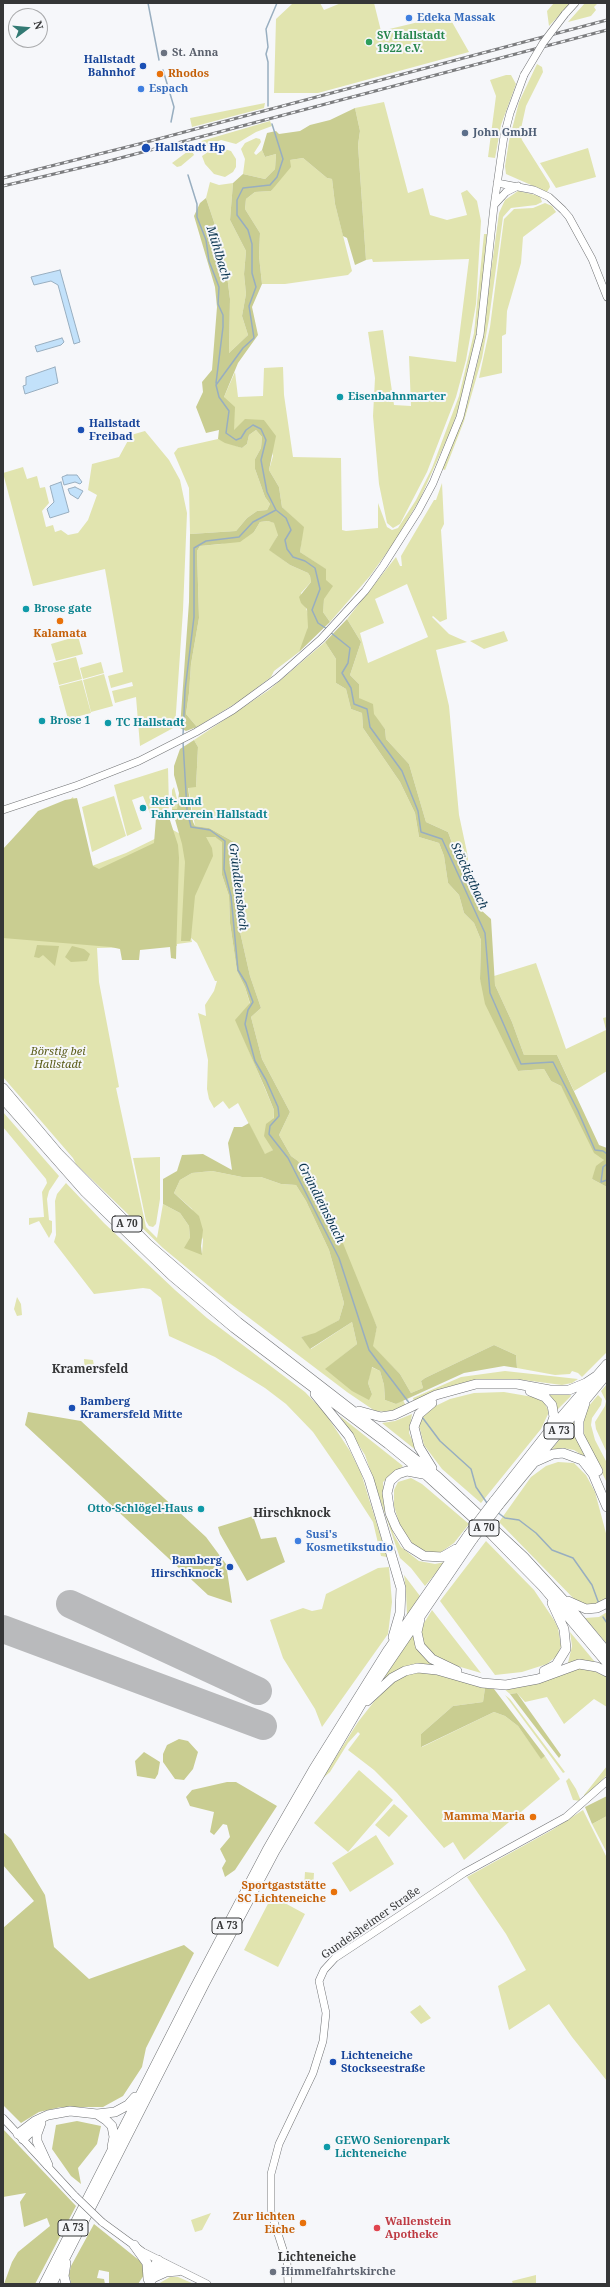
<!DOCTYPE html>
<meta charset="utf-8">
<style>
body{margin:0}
#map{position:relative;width:610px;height:2287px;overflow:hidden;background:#f6f7fa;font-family:"Noto Serif",serif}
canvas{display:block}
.frame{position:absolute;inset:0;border:4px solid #353637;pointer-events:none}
.north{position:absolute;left:8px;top:8px;width:40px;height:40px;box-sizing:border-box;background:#f6f7fa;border:1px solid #a9aaac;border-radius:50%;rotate:74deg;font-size:11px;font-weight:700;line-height:16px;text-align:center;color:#353637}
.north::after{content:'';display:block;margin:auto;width:14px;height:18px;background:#337a74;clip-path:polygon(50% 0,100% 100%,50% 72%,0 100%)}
</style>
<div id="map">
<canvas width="610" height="2287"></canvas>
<div class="frame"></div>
<div class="north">N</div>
</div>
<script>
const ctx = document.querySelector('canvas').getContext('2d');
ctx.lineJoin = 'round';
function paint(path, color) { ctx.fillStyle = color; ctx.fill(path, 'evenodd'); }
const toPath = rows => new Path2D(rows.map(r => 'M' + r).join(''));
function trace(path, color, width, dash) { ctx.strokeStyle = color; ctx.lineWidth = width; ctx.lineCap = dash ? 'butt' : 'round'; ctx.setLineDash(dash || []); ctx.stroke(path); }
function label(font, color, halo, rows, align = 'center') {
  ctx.font = font + ' "Noto Serif",serif'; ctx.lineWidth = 4; ctx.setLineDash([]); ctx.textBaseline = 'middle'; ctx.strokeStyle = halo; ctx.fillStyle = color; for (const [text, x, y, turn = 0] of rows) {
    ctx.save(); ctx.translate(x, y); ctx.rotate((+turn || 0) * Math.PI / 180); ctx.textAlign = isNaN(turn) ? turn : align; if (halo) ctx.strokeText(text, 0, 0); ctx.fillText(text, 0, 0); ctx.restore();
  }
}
const green = toPath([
 [301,3,320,3,324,10,341,3,374,3,381,31,448,15,469,52,318,93,274,93,276,19,292,4],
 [554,3,571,3,549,26,547,11],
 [585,3,598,3,594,7,596,10,591,16,568,22],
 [537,64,542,67,543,72,526,106,520,133,522,140,549,183,550,187,547,192,506,174,505,166,509,141,519,102],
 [506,75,511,75,516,84,501,125,495,158,488,157,496,96,490,80],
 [384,102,408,193,423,188,430,215,447,220,467,215,461,193,467,190,477,201,481,221,476,304,466,360,456,397,427,472,400,524,393,528,387,523,379,484,373,416,375,378,368,332,383,330,394,405,411,406,409,356,456,362,469,259,373,262,372,259,366,260,358,145,360,131,355,108],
 [265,103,264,108,192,127,190,118],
 [270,121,272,126,256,132,236,144,221,140,200,149,198,142],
 [256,138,260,139,261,142,254,153,256,155,262,150,265,157,276,154,275,169,265,179,243,174,245,159,241,149,245,143],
 [221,148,231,151,236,159,236,167,233,172,225,177,214,174,205,164,202,156,211,150],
 [588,148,596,177,556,188,540,163],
 [191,149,194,155,181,166,177,167,172,163],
 [303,158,327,178,332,179,335,204,352,271,348,275,285,284,262,284,259,256,260,233,245,209,246,199,255,192,271,191,290,160],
 [210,182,219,185,233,183,230,220,246,251,244,274,246,294,242,316,248,335,229,353,230,299,224,252,206,198],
 [518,191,540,196,542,202,536,205,511,208,503,217,489,319,482,358,464,421,445,470,442,469,467,405,480,352,499,213,505,200],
 [545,203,552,206,556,212,523,237,521,263,507,311,506,334,502,336,502,373,479,378,490,327,504,219,514,209,533,208],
 [484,234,487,234,479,323,458,410,451,430,420,499,393,544,370,576,330,622,323,612,325,569,300,552,303,527,282,507,279,487,269,470,273,456,264,420,234,431,224,397,235,372,238,397,263,396,264,368,283,367,284,395,293,457,341,458,342,530,346,531,378,528,378,503,387,527,392,530,398,528,416,500,432,468,459,396,474,333],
 [256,430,262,437,261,448,255,459,255,469,265,497,270,504,267,510,257,511,247,518,236,531,190,534,189,488,174,453,178,448,218,439,242,448,247,444,249,435],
 [145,431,169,460,180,480,187,513,183,610,175,727,140,746,136,697,115,703,112,691,133,686,132,682,111,688,108,676,123,672,105,569,33,586,3,473,23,467,27,479,37,476,40,488,45,487,49,503,42,511,46,527,53,525,55,532,61,530,68,535,78,533,88,520,97,495,88,490,92,464,119,457,131,435],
 [442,483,444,524,441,530,447,619,440,622,433,616,432,617,449,634,467,642,436,650,449,706,459,815,468,857,467,882,448,832,426,822,409,764,386,739,385,729,359,698,359,684,350,675,361,642,347,619,396,557,400,566,402,566,401,556,434,500,436,500],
 [407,584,428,637,368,663,360,633,384,623,375,599],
 [268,521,275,523,278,529,278,535,270,550,290,565,308,573,310,576,311,582,301,593,308,614,308,627,306,639,299,652,274,671,271,677,241,700,197,727,186,714,189,693,191,664,199,618,197,551,200,546,221,544,254,532,260,522],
 [504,631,508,641,484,649,470,641],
 [78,636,83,654,56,661,51,644],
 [325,642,336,659,336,683,346,689,351,709,362,713,363,728,400,782,415,813,419,837,439,843,444,856,448,883,459,895,464,913,474,923,481,940,480,979,518,1071,544,1069,551,1081,561,1086,604,1160,592,1179,607,1187,607,1352,582,1377,578,1373,572,1371,570,1374,555,1375,517,1368,516,1355,494,1345,425,1378,421,1381,423,1388,411,1393,400,1374,372,1346,377,1327,298,1161,291,1156,279,1135,290,1112,262,1059,251,1017,261,1008,250,976,238,923,241,892,231,879,234,842,209,828,195,826,188,787,196,787,198,747,194,740,269,690],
 [76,657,82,679,59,685,53,663],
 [101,662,104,673,83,679,80,668],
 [104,674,113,706,91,712,83,680],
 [82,680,91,713,68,719,59,686],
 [168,768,169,807,167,811,159,812,156,818,152,818,143,796,132,800,142,829,127,836,114,785],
 [174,787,178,803,177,809,172,809,172,790],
 [114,796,126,836,92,852,82,807],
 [73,797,77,808,84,869,126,853,173,830,184,836,215,837,222,841,222,875,229,896,230,923,237,971,245,987,250,1004,236,1020,274,1110,273,1150,265,1155,238,1103,229,1109,223,1101,214,1108,209,1099,207,1089,208,1060,198,1013,206,1016,205,1005,214,991,217,981,215,981,197,943,191,938,192,942,177,944,177,946,97,948,99,982,119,1087,116,1088,146,1227,157,1238,163,1204,180,1213,189,1226,190,1238,202,1254,203,1240,192,1209,174,1193,180,1180,192,1173,212,1171,242,1177,261,1177,281,1184,296,1185,306,1201,329,1250,344,1303,339,1320,315,1334,301,1337,311,1349,352,1322,357,1344,326,1369,372,1394,368,1383,371,1367,380,1371,384,1385,385,1400,396,1404,403,1400,406,1406,391,1412,375,1411,347,1392,227,1301,163,1248,76,1164,73,1158,3,1077,3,851],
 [536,963,566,1049,606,1030,603,1018,607,1017,607,1071,574,1091,557,1055,524,1055,512,1022,495,985,494,976],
 [3,1112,59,1176,49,1191,47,1199,49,1220,52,1221,52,1232,49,1238,39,1221,29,1225,29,1218,44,1217,42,1192,47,1183,46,1179,3,1127],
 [160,1157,160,1199,156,1224,153,1227,149,1226,146,1221,133,1158],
 [66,1183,104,1223,175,1290,207,1318,305,1392,325,1413,350,1451,361,1473,387,1557,381,1556,373,1522,342,1474,313,1432,286,1404,265,1388,215,1357,169,1336,161,1298,150,1289,143,1288,94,1294,54,1242,56,1235,55,1201,57,1194],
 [17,1297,21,1304,22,1315,17,1316,14,1309],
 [84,1359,93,1360,95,1372,85,1374],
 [505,1371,578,1379,572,1383,562,1385,516,1379,477,1380,444,1388,414,1402,413,1398,461,1377],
 [607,1384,607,1453,596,1429,595,1422,605,1406,606,1401,601,1391],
 [504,1392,533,1397,544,1402,549,1412,541,1429,481,1503,442,1469,424,1445,419,1425,425,1411,450,1399,474,1393],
 [545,1393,570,1394,571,1396,557,1410,552,1398],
 [598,1395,602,1399,601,1405,592,1418,591,1425,595,1440,607,1463,607,1483,585,1438,583,1428,584,1419,588,1407],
 [412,1414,409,1433,417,1451,382,1423,395,1421],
 [340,1416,403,1466,383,1482,384,1502,394,1535,401,1547,419,1561,435,1564,445,1562,425,1586,411,1568,400,1558,365,1455],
 [574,1422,576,1432,588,1459,574,1450,563,1448,551,1450],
 [558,1462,574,1463,586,1475,595,1492,607,1537,607,1598,603,1602,587,1606,577,1602,499,1522,531,1477,546,1466],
 [411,1478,422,1484,469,1524,454,1543,441,1552,426,1553,415,1547,400,1526,394,1506,394,1490,398,1482],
 [486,1541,534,1590,554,1620,558,1628,561,1646,558,1655,547,1664,522,1672,495,1675,440,1601],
 [389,1567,392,1602,388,1634,322,1727,315,1709,283,1658,270,1620,303,1608,312,1611,322,1609,326,1594,378,1568],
 [404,1575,420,1596,407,1616,406,1591],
 [432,1610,481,1673,447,1663,431,1655,423,1645,420,1636,424,1623],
 [607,1612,607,1644,585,1618,599,1617],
 [415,1630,440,1667,431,1666,380,1684],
 [570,1632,595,1662,583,1661,568,1663,572,1646],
 [587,1668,607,1677,607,1707,594,1699,564,1724,547,1697,525,1702,517,1693,510,1694,503,1688,573,1669],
 [415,1672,429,1672,485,1688,483,1702,453,1706,421,1734,422,1747,494,1712,505,1716,518,1726,541,1758,545,1756,560,1779,464,1860,453,1842,444,1848,397,1793,374,1770,348,1750,360,1734,358,1732,348,1743,330,1772,322,1779,358,1722,380,1694,395,1680,405,1674],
 [505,1695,510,1699,565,1772,563,1773],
 [607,1766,607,1775,585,1797,584,1795],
 [359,1770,393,1800,348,1852,314,1823],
 [569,1778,576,1789,581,1801,573,1800,566,1781],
 [394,1804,408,1816,389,1837,375,1825],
 [583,1810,607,1858,607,2081,572,2037,549,2004,509,2030,498,1986,526,1970,506,1934,467,1877,552,1830],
 [607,1816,607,1853,592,1824],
 [376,1835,394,1864,350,1892,332,1863],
 [305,1872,314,1873,313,1889,304,1888],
 [272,1896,305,1914,278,1967,244,1950],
 [420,2005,431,2018,421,2024,410,2012],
 [211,2213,202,2230,195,2232,191,2220],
 [536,2275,536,2284,513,2284,512,2281],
 [170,2277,178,2277,194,2284,158,2284]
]);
const forest = toPath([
 [355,108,360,131,358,145,366,260,355,265,347,238,343,236,335,204,332,179,327,178,303,158,290,160,291,167,271,191,255,192,246,199,245,209,260,233,259,256,262,284,252,307,258,335,238,363,224,397,235,407,234,430,245,419,264,420,276,436,269,470,279,487,282,507,304,527,300,552,326,569,326,580,333,586,324,599,323,612,330,622,299,652,308,627,307,609,301,603,299,597,311,582,310,576,308,573,290,565,269,550,278,535,274,523,268,521,260,522,254,532,240,542,200,546,197,551,199,618,191,664,189,693,186,714,197,727,186,731,180,728,189,602,190,534,236,531,247,518,257,511,267,510,270,504,265,497,255,469,255,459,261,448,262,437,256,430,249,435,247,444,242,448,225,443,218,439,219,430,206,433,196,407,203,392,202,382,212,370,217,307,215,287,194,216,200,203,206,198,224,252,230,299,229,353,248,335,242,316,246,294,244,274,246,251,230,220,233,183,243,174,265,179,275,169,276,154,265,157,262,150,267,133,276,131,279,134,300,131,310,125,330,120],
 [347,619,361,642,350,675,359,684,359,698,373,704,374,714,385,729,386,739,409,764,426,822,448,832,471,894,477,900,481,910,491,919,495,985,512,1022,524,1055,557,1055,599,1145,607,1148,607,1187,592,1179,596,1166,604,1160,594,1153,561,1086,551,1081,544,1069,518,1071,485,1004,480,979,481,940,474,923,464,913,459,895,448,883,444,856,439,843,419,837,415,813,400,782,363,728,362,713,351,709,346,689,336,683,336,659,325,642],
 [194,740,198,747,196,787,188,788,193,822,195,826,209,828,234,842,231,879,241,892,238,923,250,976,261,1008,251,1017,262,1059,290,1112,279,1135,291,1156,298,1161,319,1192,336,1226,377,1327,373,1346,400,1374,411,1393,423,1388,421,1381,425,1378,494,1345,516,1355,517,1368,504,1366,464,1373,396,1404,385,1400,384,1385,380,1371,372,1367,368,1383,372,1394,369,1400,352,1391,325,1369,357,1344,352,1322,310,1349,301,1337,315,1333,339,1320,344,1303,329,1250,306,1201,296,1185,281,1184,261,1177,242,1177,212,1171,192,1173,180,1180,174,1193,199,1216,203,1230,201,1246,202,1255,184,1248,190,1238,189,1226,180,1213,163,1204,163,1179,177,1171,182,1155,203,1154,232,1170,228,1143,234,1127,242,1127,249,1123,265,1154,273,1150,264,1136,266,1124,274,1118,274,1110,265,1088,235,1020,250,1003,245,987,237,971,230,923,229,896,222,875,222,842,215,837,206,837,212,848,213,856,195,896,191,938,190,941,181,941,185,862,182,844,172,809,177,809,179,793,174,775,174,766,180,749],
 [77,798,93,866,99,869,154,843,156,818,159,812,167,811,178,845,179,858,176,959,171,958,170,947,140,950,139,960,122,960,120,949,111,947,3,938,3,849,38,811,65,800],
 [37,945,59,946,55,966,43,955,39,958,34,957],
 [72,946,84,949,90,954,87,961,71,962,65,957],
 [28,1412,81,1421,206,1537,226,1564,232,1603,208,1595,25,1425],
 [253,1516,261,1539,276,1537,285,1562,247,1581,220,1534,218,1527],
 [485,1688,494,1689,545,1756,541,1759,518,1726,505,1716,494,1712,421,1747,421,1734,453,1706,483,1702],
 [517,1693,561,1755,559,1758,510,1694],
 [179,1739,188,1741,198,1752,193,1769,184,1780,175,1779,163,1762,163,1754,167,1745],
 [144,1752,160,1762,158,1774,155,1779,137,1776,135,1761],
 [227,1782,236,1782,277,1806,235,1870,225,1877,222,1868,226,1861,220,1849,230,1837,227,1825,223,1824,214,1835,210,1832,214,1812,190,1806,186,1797,192,1790],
 [607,1796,607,1816,592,1824,585,1807],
 [3,1832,11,1839,45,1895,54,1947,89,1979,184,1945,194,1953,146,2048,142,2067,123,2096,103,2107,61,2107,39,2112,21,2123,3,2105,3,1928,34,1901,3,1865],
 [77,2121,101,2126,97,2144,78,2168,81,2184,71,2176,52,2149,56,2125],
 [3,2129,76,2206,35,2284,4,2284,12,2262,18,2252,50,2226,47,2218,24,2227,20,2202,26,2193,3,2197],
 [94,2224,140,2261,144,2268,144,2275,138,2284,109,2284,109,2272,99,2270,97,2278,104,2279,105,2284,71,2283,69,2275,71,2266]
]);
const water = toPath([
 [60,270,80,342,74,344,58,285,51,281,34,285,31,277,60,270],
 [62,338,64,342,61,345,37,352,35,346,62,338],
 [55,367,58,383,25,394,23,386,26,385,26,377,55,367],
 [67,475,77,475,82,482,80,484,75,482,64,485,62,477,67,475],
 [61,482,69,512,50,518,47,509,54,502,50,486,61,482],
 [75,487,83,491,78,499,70,494,68,489,75,487]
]);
const stream = toPath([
 [148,3,159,60],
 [163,70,174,107,171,122],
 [268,106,268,62,266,54,268,47,266,29,277,3],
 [272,124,283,159,277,177,270,185,243,188,237,200,237,215,248,230,252,244,252,273,256,287,249,306,254,338,243,348,216,385,219,397,229,411,226,433,236,440,241,438,246,430,253,425,261,429,266,440,261,460,267,492,276,510,286,518,291,530,285,540,287,549,293,557,305,561,315,568,320,589,312,610,318,623,327,629],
 [188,175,197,204,197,217,206,240,209,261,219,287,218,304,223,315,223,327,216,383],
 [330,632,350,648,348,663,342,673,351,688,354,704,367,709,370,727,402,771,418,811,421,832,442,839,485,933,490,993,521,1064,553,1062,578,1111,595,1150,603,1151,607,1154],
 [183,736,185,690,194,617,194,548,206,541,239,537,253,522,276,510],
 [183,742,187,810,191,827,210,830,225,841,224,869,231,896,238,970,246,983,253,1002,248,1010,245,1024,255,1061,266,1080,278,1107,279,1116,270,1126,269,1134,288,1158,339,1258,369,1350,410,1404],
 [607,1164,603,1167,601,1182,607,1180],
 [422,1417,440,1441,471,1469,476,1487,487,1503],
 [497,1512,505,1518,519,1520,536,1533,552,1550,573,1558,592,1585,599,1604],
 [603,1617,607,1623]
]);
const runway = toPath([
 [70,1604,258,1691],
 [3,1629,263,1726]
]);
const secondary = toPath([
 [565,14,575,3],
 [497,183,534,190,549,197,563,210,569,217,592,259,607,297],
 [495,204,506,192,518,186],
 [3,810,78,785,139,761,196,732,233,710,277,678,321,639,365,591,383,566,418,511,433,483,460,417,480,335,494,206,504,136,510,113,524,75],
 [3,2118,75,2196],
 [102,2222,143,2252,207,2284],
 [288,2284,287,2262,271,2212,271,2174,279,2144,313,2073,323,2041,326,2013,319,1981,324,1970,335,1958,464,1873,566,1817,607,1781]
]);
const highway = toPath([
 [3,1088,58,1153,148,1244,238,1322,437,1476,524,1557,568,1605,607,1652],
 [3,1099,85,1192,172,1276,234,1328,388,1444,427,1476,492,1535,543,1587,607,1663],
 [530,1391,545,1397,552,1405,554,1417,549,1431],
 [315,1394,349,1436,369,1479,401,1588,400,1613,393,1637],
 [432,1403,419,1414,414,1427,419,1447,432,1468],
 [585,1403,579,1421,579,1435,598,1471],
 [359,1411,381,1417,394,1415,436,1395,476,1384,517,1384,550,1390,569,1390,586,1383,598,1375],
 [535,1462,553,1454,563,1453,582,1460,593,1474,607,1507],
 [423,1474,407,1471,398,1474,390,1481,387,1493,390,1513,396,1527,408,1546,424,1556,442,1557,456,1549],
 [494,1501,549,1431,607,1364],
 [499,1505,607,1374],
 [568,1601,586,1609,597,1608,607,1603],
 [420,1619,417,1632,420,1646,432,1659,457,1671],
 [544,1671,556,1665,566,1649,564,1629,552,1603],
 [367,1701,392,1678,405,1671,418,1668,437,1670,482,1683,506,1685,538,1679,579,1664,597,1667,607,1672],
 [97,2114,106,2120,112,2126,114,2137,112,2147],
 [41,2123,37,2134,37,2141,48,2165],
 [18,2134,35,2121,48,2115,70,2111,97,2114,115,2112,128,2105,135,2097],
 [23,2139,39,2124],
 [134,2245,147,2263,148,2279],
 [66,2263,64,2276,66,2284],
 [149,2276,158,2260],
 [155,2277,166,2272,178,2271],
 [149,2283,164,2264],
 [44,2284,193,1991,267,1850,313,1770,388,1650,468,1535],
 [52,2284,205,1983,275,1851,366,1696,473,1539]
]);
const rail = toPath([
 [3,178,143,143,607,20],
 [3,186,105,162,607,30]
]);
const secondaryBridge = toPath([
 [524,75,543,43,565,14],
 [75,2196,102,2222]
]);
const highwayBridge = toPath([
 [468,1535,494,1501],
 [473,1539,499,1505]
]);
const markers = [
 [409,18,4,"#3f7fe0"],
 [369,42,4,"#2e9e5b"],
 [164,53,4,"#6b7280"],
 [143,66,4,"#1a4fb4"],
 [160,74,4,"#e8710a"],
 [141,89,4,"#3f7fe0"],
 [465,133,4,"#5c6f8a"],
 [146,148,5,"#1a4fb4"],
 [340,397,4,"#0f9aa8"],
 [81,430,4,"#1a4fb4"],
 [26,609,4,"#0f9aa8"],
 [60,621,4,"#e8710a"],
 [42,721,4,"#0f9aa8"],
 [108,723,4,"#0f9aa8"],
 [143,808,4,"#0f9aa8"],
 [72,1408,4,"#1a4fb4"],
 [201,1509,4,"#0f9aa8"],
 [298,1541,4,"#3f7fe0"],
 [230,1567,4,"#1a4fb4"],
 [533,1817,4,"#e8710a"],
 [334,1892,4,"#e8710a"],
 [333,2062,4,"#1a4fb4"],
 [327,2147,4,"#0f9aa8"],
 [303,2223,4,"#e8710a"],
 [377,2228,4,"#e0444e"],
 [273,2272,4,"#6b7280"]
];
const shields = [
 [127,1224,30],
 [559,1431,30],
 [484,1528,30],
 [227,1926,30],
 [73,2228,30]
];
const shieldNames = [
 ["A 70",127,1224],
 ["A 73",559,1431],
 ["A 70",484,1528],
 ["A 73",227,1926],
 ["A 73",73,2228]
];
const shopNames = [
 ["Edeka Massak",417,18],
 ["Espach",149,89],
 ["Susi's",306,1535],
 ["Kosmetikstudio",306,1548]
];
const leisureNames = [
 ["SV Hallstadt",377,36],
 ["1922 e.V.",377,49]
];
const worshipNames = [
 ["St. Anna",172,53],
 ["Himmelfahrtskirche",281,2272]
];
const transitNames = [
 ["Hallstadt",135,60,"right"],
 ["Bahnhof",135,73,"right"],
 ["Hallstadt Hp",155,148],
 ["Hallstadt",89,424],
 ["Freibad",89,437],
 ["Bamberg",80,1402],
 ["Kramersfeld Mitte",80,1415],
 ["Bamberg",222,1561,"right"],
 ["Hirschknock",222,1574,"right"],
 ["Lichteneiche",341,2056],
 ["Stockseestraße",341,2069]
];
const foodNames = [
 ["Rhodos",168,74,"left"],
 ["Kalamata",60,634,"center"],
 ["Mamma Maria",525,1817],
 ["Sportgaststätte",326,1886],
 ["SC Lichteneiche",326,1899],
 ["Zur lichten",295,2217],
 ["Eiche",295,2230]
];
const serviceNames = [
 ["John GmbH",473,133]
];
const cultureNames = [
 ["Eisenbahnmarter",348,397],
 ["Brose gate",34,609],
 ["Brose 1",50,721],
 ["TC Hallstadt",116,723],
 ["Reit- und",151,802],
 ["Fahrverein Hallstadt",151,815],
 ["Otto-Schlögel-Haus",193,1509,"right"],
 ["GEWO Seniorenpark",335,2141],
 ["Lichteneiche",335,2154]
];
const parkNames = [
 ["Börstig bei",58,1052],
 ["Hallstadt",58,1065]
];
const streetNames = [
 ["Gundelsheimer Straße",371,1923,-35]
];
const healthNames = [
 ["Wallenstein",385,2222],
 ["Apotheke",385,2235]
];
const waterNames = [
 ["Mühlbach",218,253,73],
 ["Stöckigtbach",469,876,65],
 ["Gründleinsbach",238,887,83],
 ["Gründleinsbach",321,1203,63]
];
const neighbourhoodNames = [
 ["Kramersfeld",90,1370],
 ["Hirschknock",292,1514],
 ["Lichteneiche",317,2258]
];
paint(green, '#e1e4af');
paint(forest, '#c9cd91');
paint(water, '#c2e1fa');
trace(water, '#98aec0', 1);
trace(stream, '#98aec0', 1.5);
trace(runway, '#b9babc', 28);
trace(secondary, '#707274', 8);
trace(highway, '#707274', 10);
trace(secondary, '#fff', 7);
trace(highway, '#fff', 9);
trace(rail, '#7c7d7f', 3);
trace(rail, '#f6f7fa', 1.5, [4.5]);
trace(secondaryBridge, '#707274', 8, []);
trace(highwayBridge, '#707274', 10, []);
trace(secondaryBridge, '#fff', 7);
trace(highwayBridge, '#fff', 9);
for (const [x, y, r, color] of markers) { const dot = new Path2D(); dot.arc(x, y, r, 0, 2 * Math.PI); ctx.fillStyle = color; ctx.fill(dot); trace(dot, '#f6f7fa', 1.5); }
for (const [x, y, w] of shields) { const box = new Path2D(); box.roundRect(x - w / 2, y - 8, w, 16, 3); ctx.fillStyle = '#f6f7fa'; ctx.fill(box); trace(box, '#353637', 1); }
label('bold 10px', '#353637', null, shieldNames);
label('bold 11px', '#366cbe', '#f6f7fa', shopNames, 'left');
label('bold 11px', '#27864d', '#f6f7fa', leisureNames, 'left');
label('bold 11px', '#5b616d', '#f6f7fa', worshipNames, 'left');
label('bold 11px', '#164399', '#f6f7fa', transitNames, 'left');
label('bold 11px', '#c56008', '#f6f7fa', foodNames, 'right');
label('bold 11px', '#4e5e75', '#f6f7fa', serviceNames, 'left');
label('bold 11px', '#0d838f', '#f6f7fa', cultureNames, 'left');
label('italic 11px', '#5b5c19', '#f6f7fa', parkNames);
label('11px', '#353637', '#f6f7fa', streetNames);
label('bold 11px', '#be3a42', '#f6f7fa', healthNames, 'left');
label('italic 12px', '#08334e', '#f6f7fa', waterNames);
label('bold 12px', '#353637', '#f6f7fa', neighbourhoodNames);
</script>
